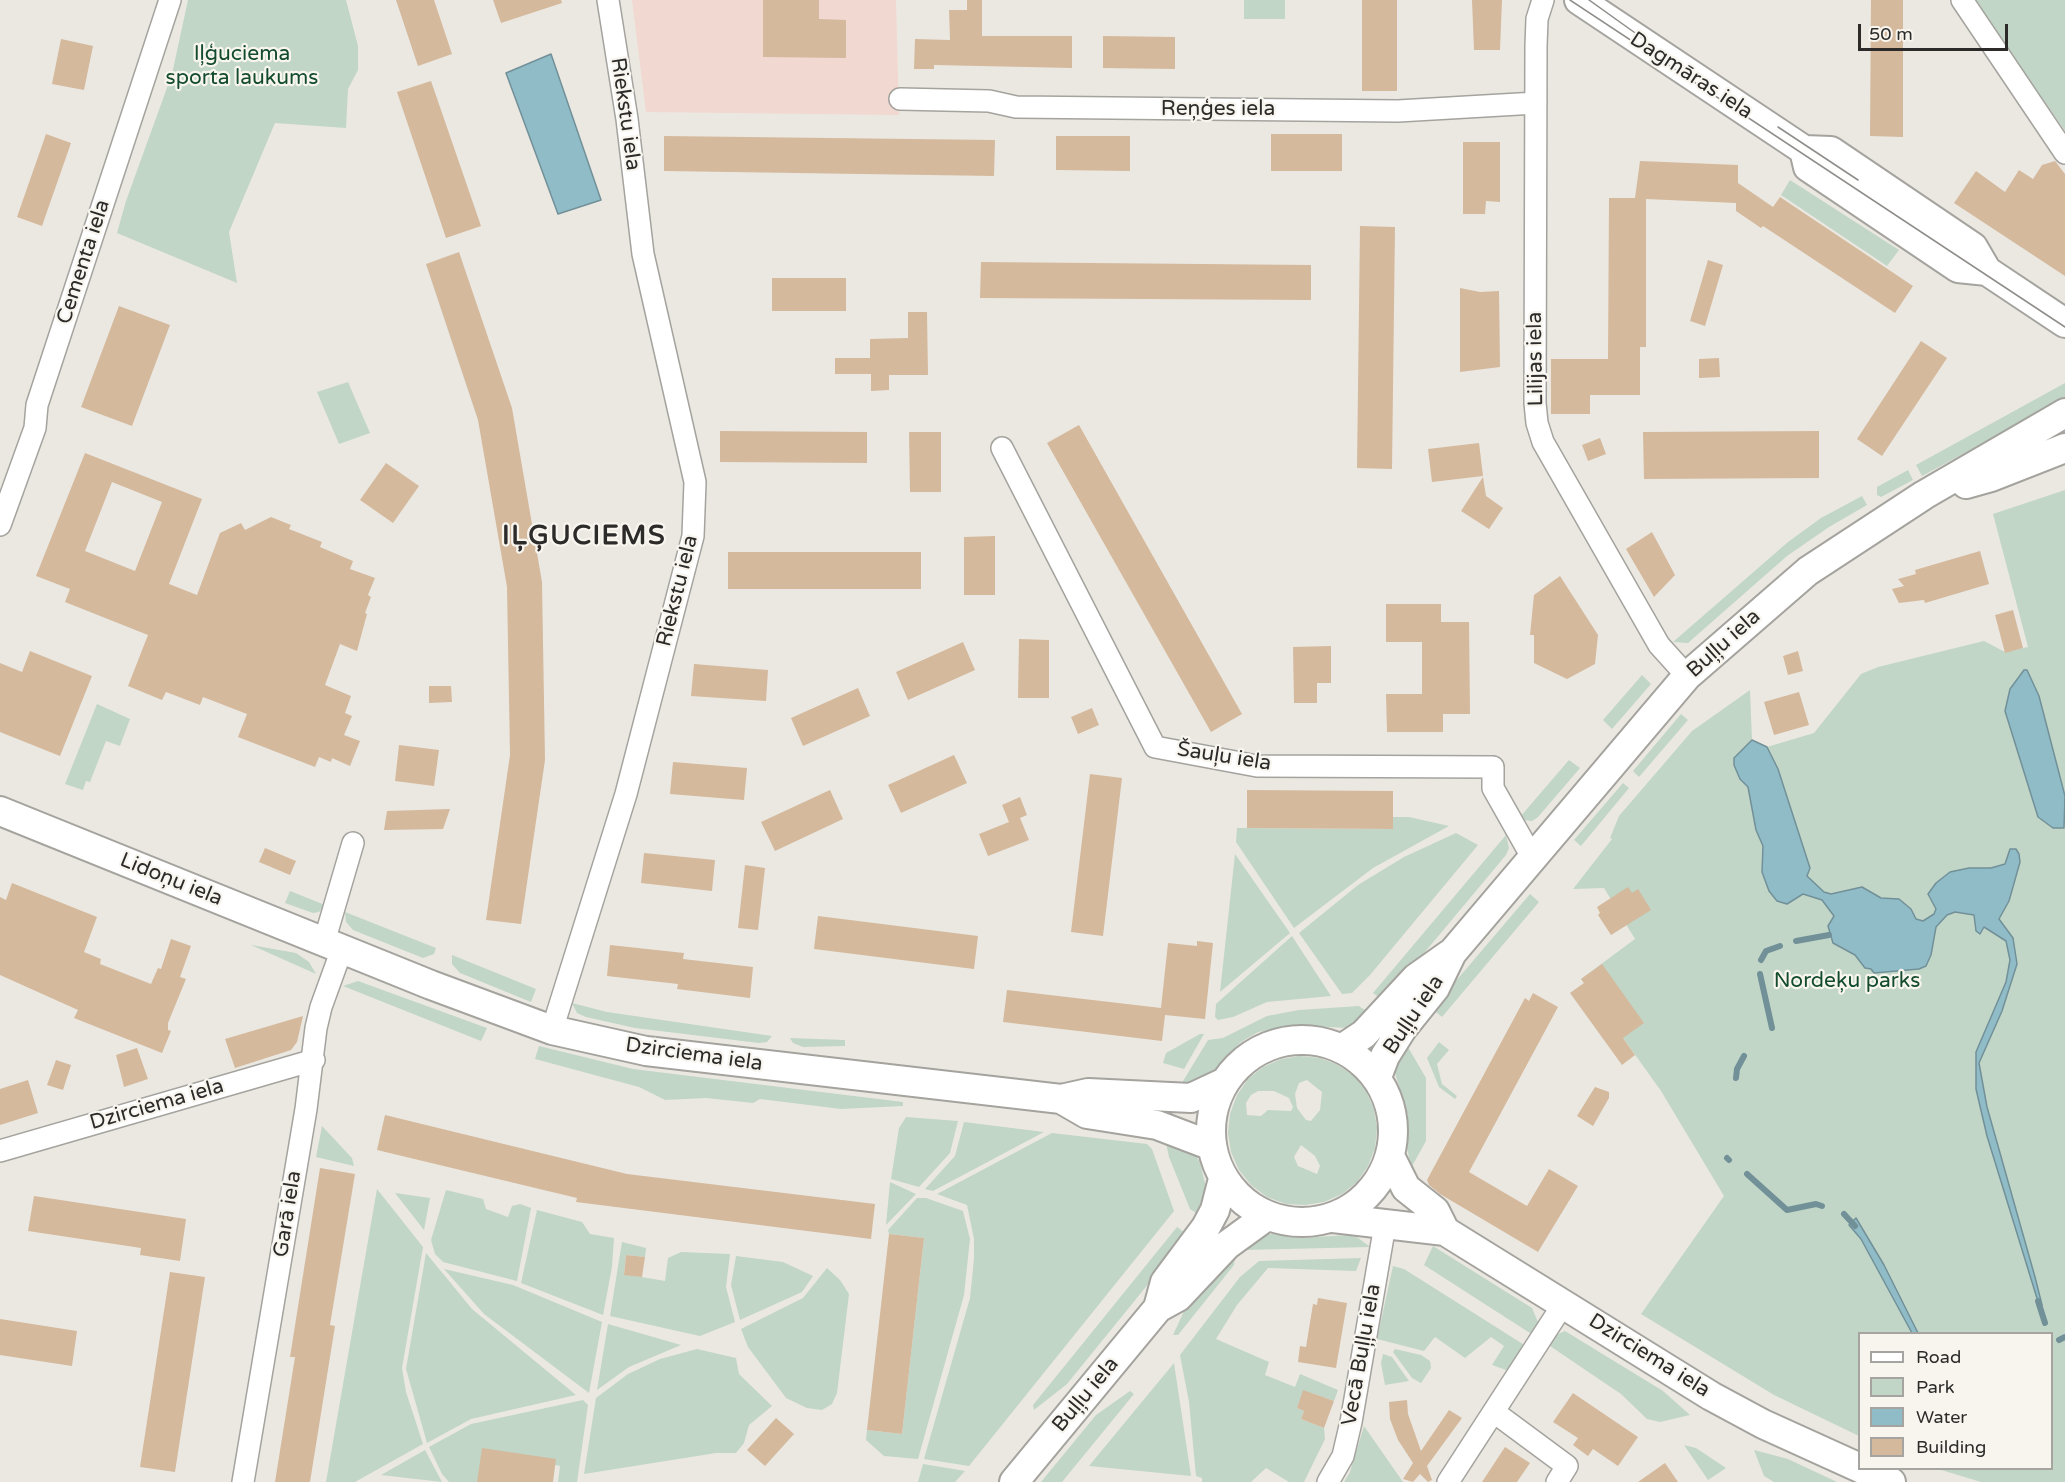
<!DOCTYPE html>
<meta charset="utf-8">
<style>
body{margin:0}
#map{position:relative;width:2065px;height:1482px;overflow:hidden;background:#ebe8e2;font-family:"Varela Round",sans-serif}
canvas{display:block}
.legend{position:absolute;left:1858px;top:1332px;width:195px;height:138px;box-sizing:border-box;background:#f8f5ef;border:2px solid #a6a4a0;margin:0;padding:8px 10px;list-style:none;font-size:18px;color:#2c2b29}
.legend li{display:flex;align-items:center;gap:12px;height:30px}
.legend b{width:30px;border:2px solid #a6a4a0}
.scale{position:absolute;left:1858px;top:24px;width:150px;height:27px;box-sizing:border-box;border:3px solid #2c2b29;border-top:0;padding-left:8px;font-size:18px;line-height:21px;white-space:nowrap;color:#2c2b29;-webkit-text-stroke:4px #f8f5ef;paint-order:stroke}
</style>
<div id="map">
<canvas width="2065" height="1482"></canvas>
<ul class="legend">
<li><b style="height:8px;background:#fff"></b>Road</li>
<li><b style="height:16px;background:#c1d6c7"></b>Park</li>
<li><b style="height:16px;background:#90bcc8"></b>Water</li>
<li><b style="height:16px;background:#d4b99c"></b>Building</li>
</ul>
<div class="scale">50 m</div>
</div>
<script>
const ctx = document.querySelector('canvas').getContext('2d');
ctx.lineJoin = 'round';
function paint(path, color) { ctx.fillStyle = color; ctx.fill(path, 'evenodd'); }
const toPath = rows => new Path2D(rows.map(r => 'M' + r).join(''));
function trace(path, color, width, dash) { ctx.strokeStyle = color; ctx.lineWidth = width; ctx.lineCap = dash ? 'butt' : 'round'; ctx.setLineDash(dash || []); ctx.stroke(path); }
function label(font, color, halo, rows, align = 'center') {
  ctx.font = font + ' "Varela Round",sans-serif'; ctx.lineWidth = 4.5; ctx.setLineDash([]); ctx.textBaseline = 'middle'; ctx.strokeStyle = halo; ctx.fillStyle = color; for (const [text, x, y, turn = 0] of rows) {
    ctx.save(); ctx.translate(x, y); ctx.rotate((+turn || 0) * Math.PI / 180); ctx.textAlign = isNaN(turn) ? turn : align; if (halo) ctx.strokeText(text, 0, 0); ctx.fillText(text, 0, 0); ctx.restore();
  }
}
const education = toPath([
 [632,0,896,0,899,115,646,112]
]);
const green = toPath([
 [188,0,346,0,358,46,358,70,348,89,346,128,275,123,229,232,237,283,117,233,126,201,172,74],
 [1244,0,1285,0,1285,19,1244,19],
 [1974,0,2065,0,2065,131],
 [1790,180,1899,250,1887,266,1781,195],
 [348,382,370,433,339,444,317,392],
 [2065,383,2065,399,1922,476,1916,465],
 [1908,470,1913,480,1881,497,1877,495,1877,487],
 [2065,490,2065,1482,1981,1482,1938,1469,2052,1468,2052,1334,1860,1334,1859,1436,1774,1395,1641,1314,1724,1196,1661,1091,1581,979,1635,939,1604,888,1573,889,1612,839,1610,838,1619,816,1692,731,1750,690,1752,740,1767,747,1814,733,1861,674,1878,667,1984,641,2005,652,2028,647,1993,514],
 [1862,496,1867,505,1829,527,1787,556,1688,643,1673,642,1788,542,1821,518],
 [1642,675,1651,684,1612,729,1603,720],
 [97,704,130,719,120,746,106,741,90,782,86,781,83,790,65,784],
 [1681,714,1688,720,1639,777,1633,771],
 [1569,760,1580,768,1538,817,1532,821,1524,820,1520,817],
 [1623,783,1629,788,1581,846,1574,840],
 [1393,817,1409,817,1449,826,1373,868,1294,928,1236,842,1237,828,1393,829],
 [1456,833,1478,845,1370,975,1352,993,1342,994,1299,933,1358,885,1404,857],
 [1506,835,1509,848,1506,855,1384,1001,1373,993],
 [1235,854,1290,933,1220,992],
 [290,891,325,905,319,912,313,913,285,903],
 [1530,894,1539,902,1442,1017,1432,1009],
 [345,912,436,948,434,954,423,958,353,930,346,922],
 [1292,936,1331,996,1267,1002,1233,1017,1218,1020,1215,1017,1216,1004],
 [251,945,296,953,309,962,316,974],
 [452,955,536,989,531,1002,460,973,452,964],
 [358,981,487,1028,481,1041,343,986],
 [572,1003,607,1012,772,1036,767,1042,759,1043,635,1028,586,1017,577,1013],
 [1359,1006,1372,1015,1347,1028,1294,1025,1258,1032,1241,1042,1212,1074,1177,1091,1208,1040,1223,1038,1267,1016,1299,1010],
 [1200,1034,1204,1034,1184,1069,1163,1063,1166,1053],
 [790,1038,845,1040,845,1046,803,1047,793,1043],
 [1405,1042,1426,1078,1426,1141,1411,1168,1407,1147,1408,1116,1395,1073,1399,1053],
 [1439,1042,1449,1050,1437,1064,1442,1084,1457,1096,1455,1099,1439,1087,1427,1058],
 [539,1046,633,1069,903,1102,903,1106,841,1109,760,1099,753,1103,706,1098,665,1100,639,1087,535,1059],
 [1300,1056,1320,1058,1338,1065,1354,1076,1366,1091,1374,1109,1377,1128,1375,1148,1368,1166,1357,1182,1342,1194,1324,1202,1305,1205,1286,1204,1267,1197,1251,1185,1239,1170,1231,1152,1228,1133,1230,1114,1237,1095,1248,1079,1263,1067,1281,1059],
 [1307,1080,1322,1092,1320,1110,1311,1121,1306,1120,1297,1108,1295,1094,1299,1083],
 [1274,1091,1289,1098,1293,1107,1291,1111,1268,1110,1261,1116,1247,1115,1246,1103,1251,1095,1258,1091],
 [1301,1145,1315,1156,1320,1166,1317,1174,1298,1166,1294,1157],
 [906,1117,958,1121,950,1153,919,1187,891,1179,899,1128],
 [964,1122,1044,1132,933,1191,925,1189,955,1156],
 [322,1126,352,1158,354,1166,316,1157],
 [1052,1133,1147,1144,1152,1149,1174,1211,969,1466,924,1459,970,1298,974,1259,974,1239,967,1205,937,1194],
 [1164,1134,1195,1153,1200,1163,1207,1191,1202,1217,1190,1209,1169,1157],
 [890,1182,916,1194,886,1225],
 [377,1189,423,1247,402,1368,406,1392,423,1444,355,1482,326,1482],
 [446,1190,483,1199,486,1209,508,1217,512,1206,520,1204,531,1208,517,1281,443,1262,435,1254,431,1240],
 [395,1193,430,1198,424,1230],
 [917,1198,926,1198,963,1211,970,1239,964,1295,918,1459,884,1456,866,1440,867,1430,902,1434,924,1238,889,1234,888,1230],
 [537,1210,582,1222,590,1234,614,1238,612,1267,603,1315,521,1283],
 [1177,1227,1188,1235,1067,1384,1034,1410,1033,1405],
 [1272,1234,1301,1238,1348,1235,1357,1237,1370,1247,1244,1250,1249,1237],
 [622,1242,646,1248,645,1257,626,1255,624,1274,665,1281,668,1258,681,1252,730,1254,726,1287,735,1322,700,1336,610,1316],
 [1433,1246,1532,1308,1538,1322,1533,1335,1424,1265],
 [426,1253,472,1309,576,1395,471,1419,427,1443,406,1369],
 [736,1256,783,1262,813,1276,802,1292,740,1320,731,1285],
 [1235,1257,1234,1265,1178,1335,1173,1335,1190,1298],
 [1361,1258,1356,1271,1268,1268,1237,1305,1216,1339,1269,1362,1265,1375,1295,1387,1300,1374,1338,1390,1334,1401,1311,1393,1301,1397,1297,1408,1304,1411,1301,1419,1324,1428,1325,1439,1304,1482,1289,1482,1266,1468,1251,1482,1202,1482,1202,1478,1196,1476,1189,1402,1180,1355,1240,1277,1259,1261],
 [1393,1266,1404,1269,1526,1346,1513,1366,1506,1370,1492,1365,1504,1346,1491,1337,1465,1358,1435,1337,1424,1351,1377,1339],
 [827,1268,840,1280,849,1294,837,1393,832,1404,822,1410,807,1408,786,1398,748,1347,741,1329,803,1298],
 [444,1269,513,1285,602,1322,589,1393,484,1314],
 [608,1324,681,1345,629,1367,597,1390],
 [1565,1331,1663,1391,1690,1415,1660,1422,1647,1419,1621,1394,1547,1344,1554,1336],
 [697,1349,736,1358,739,1374,772,1406,749,1425,744,1443,736,1453,716,1453,584,1474,596,1398,628,1374,660,1359],
 [1395,1349,1421,1355,1430,1361,1431,1368,1421,1383,1412,1378,1393,1352],
 [1383,1354,1392,1357,1409,1381,1385,1385,1381,1363],
 [1174,1363,1191,1476,1089,1466],
 [1130,1391,1134,1394,1062,1482,1041,1482,1096,1415],
 [583,1400,588,1405,577,1482,558,1482,560,1466,555,1465,477,1482,449,1482,442,1474,429,1447,471,1424],
 [1364,1426,1403,1482,1344,1482,1350,1472],
 [1684,1445,1696,1448,1726,1468,1708,1480],
 [425,1450,442,1482,381,1475],
 [1754,1450,1788,1459,1837,1482,1774,1482,1764,1476],
 [923,1464,965,1471,955,1482,918,1482]
]);
const water = toPath([
 [551,54,601,200,558,214,506,73,551,54],
 [2024,670,2027,670,2039,696,2065,796,2064,828,2053,828,2038,817,2005,711,2010,689,2024,670],
 [1752,740,1767,747,1778,769,1810,868,1807,876,1824,892,1831,894,1862,887,1881,898,1899,899,1911,909,1916,919,1923,921,1934,914,1936,909,1928,894,1936,883,1950,872,1969,868,1991,868,2005,864,2010,849,2016,849,2019,854,2020,862,2009,901,1999,919,2013,938,2017,964,2002,1011,1979,1063,1987,1107,2035,1277,2042,1305,2040,1308,1987,1136,1976,1089,1976,1052,2006,982,2010,960,2006,941,1984,927,1980,934,1976,931,1974,915,1955,912,1947,915,1936,927,1931,955,1926,966,1919,969,1874,973,1871,969,1865,968,1855,955,1833,943,1828,926,1834,916,1822,900,1803,894,1787,904,1777,901,1769,891,1762,872,1763,846,1756,830,1748,787,1740,779,1734,765,1734,758,1752,740],
 [1856,1218,1884,1265,1918,1333,1912,1333,1861,1239,1849,1225,1856,1218]
]);
const stream = toPath([
 [1796,941,1829,935],
 [1761,960,1766,951,1780,946],
 [1760,974,1772,1028],
 [1736,1078,1737,1069,1744,1056],
 [1727,1158,1729,1160],
 [1747,1174,1787,1210,1816,1204,1822,1206],
 [1844,1214,1855,1226],
 [2038,1301,2045,1323],
 [2059,1340,2065,1337]
]);
const building = toPath([
 [396,0,434,0,452,54,418,66],
 [493,0,561,0,562,3,501,23],
 [763,0,819,0,819,19,846,20,846,58,763,57],
 [967,0,982,0,982,36,1072,36,1072,68,934,65,934,69,914,69,915,39,950,40,949,10,967,10],
 [1362,0,1397,0,1397,91,1362,91],
 [1472,0,1502,0,1500,50,1474,50],
 [1871,0,1903,0,1903,137,1870,136],
 [1103,36,1175,37,1175,69,1103,68],
 [61,39,93,46,84,90,52,84],
 [431,81,481,226,446,238,397,92],
 [46,134,71,143,42,226,17,217],
 [1271,134,1342,134,1342,171,1271,171],
 [664,136,995,140,994,176,664,171],
 [1056,136,1130,136,1130,171,1056,170],
 [1463,142,1500,142,1500,202,1486,201,1485,214,1463,214],
 [1640,161,1738,165,1738,183,1773,207,1780,197,1913,286,1895,313,1763,226,1761,228,1736,211,1736,203,1646,199,1646,347,1640,347,1640,395,1590,395,1590,414,1551,414,1551,359,1608,359,1609,198,1635,198],
 [2055,161,2065,174,2065,276,1954,203,1976,171,2005,192,2019,170,2033,179,2042,165],
 [1360,226,1395,227,1392,469,1357,468],
 [459,252,512,408,542,582,545,760,521,924,486,920,510,755,507,587,478,420,426,264],
 [1708,260,1723,265,1705,326,1690,321],
 [981,262,1311,265,1311,300,980,298],
 [772,278,846,278,846,311,772,311],
 [1460,288,1480,292,1499,291,1500,367,1460,372],
 [119,306,170,325,132,426,81,407],
 [908,312,927,312,928,375,889,375,889,390,871,391,871,374,835,374,835,358,870,358,870,339,908,338],
 [1921,341,1947,358,1882,456,1857,439],
 [1719,358,1720,377,1699,378,1699,359],
 [1079,425,1242,714,1211,732,1047,443],
 [720,431,867,432,867,463,720,462],
 [1819,431,1819,478,1644,479,1643,432],
 [909,432,941,432,941,492,910,492],
 [1600,438,1606,454,1588,461,1582,445],
 [1479,443,1483,476,1432,482,1428,449],
 [85,453,202,499,169,584,197,595,220,533,241,523,245,530,271,517,291,525,289,529,322,542,320,547,353,561,350,569,375,578,368,595,371,597,365,613,367,614,357,651,340,644,325,685,351,696,345,713,352,716,344,735,360,741,350,766,332,758,331,762,319,757,315,767,238,737,247,714,203,697,200,705,166,692,162,700,128,686,148,635,65,602,70,589,36,576],
 [112,482,162,502,135,571,85,551],
 [386,463,419,486,393,523,360,500],
 [1483,477,1486,496,1503,508,1489,529,1461,511],
 [1652,532,1675,575,1654,597,1626,549],
 [995,536,995,595,964,595,964,537],
 [1980,551,1989,584,1925,603,1924,600,1899,603,1892,589,1904,586,1898,579,1916,574,1915,570],
 [728,552,921,552,921,589,728,589],
 [1560,576,1598,635,1595,664,1567,679,1534,663,1534,635,1530,635,1534,595],
 [1386,604,1441,604,1441,622,1469,622,1470,714,1443,714,1443,732,1387,732,1386,694,1422,694,1422,642,1386,642],
 [2013,610,2023,648,2005,653,1995,615],
 [1019,639,1049,640,1049,698,1018,698],
 [963,642,975,670,908,700,896,672],
 [1331,646,1331,683,1317,683,1317,703,1294,703,1293,647],
 [30,651,92,676,60,756,0,732,0,663,22,672],
 [1798,651,1803,671,1788,675,1783,656],
 [694,664,768,670,766,701,691,696],
 [429,686,451,686,452,702,429,703],
 [858,688,870,716,803,746,791,718],
 [1799,692,1809,725,1774,735,1764,702],
 [1092,708,1099,725,1078,734,1071,717],
 [399,745,439,750,434,786,395,781],
 [954,755,967,783,901,813,888,785],
 [673,762,747,768,744,800,670,794],
 [1090,774,1122,778,1103,936,1071,932],
 [830,790,843,819,775,851,761,822],
 [1247,790,1393,791,1393,829,1247,828],
 [1020,797,1027,815,1020,818,1029,840,988,856,979,834,1009,822,1002,805],
 [450,809,443,829,384,830,387,811],
 [265,848,296,861,290,875,259,862],
 [644,853,715,860,712,891,641,883],
 [745,865,765,868,758,930,738,928],
 [12,883,97,917,84,952,101,959,100,964,151,984,158,968,161,969,171,939,191,946,180,977,186,979,168,1023,168,1030,171,1031,162,1053,74,1018,78,1010,0,975,0,897,6,900],
 [1628,887,1632,893,1638,889,1651,910,1611,935,1598,915,1600,913,1597,907],
 [818,916,978,936,974,969,814,949],
 [1197,941,1213,943,1205,1019,1165,1015,1162,1041,1003,1022,1007,990,1161,1008,1168,943,1197,946],
 [610,945,684,953,683,959,753,967,750,998,677,989,678,984,607,976],
 [1602,964,1644,1023,1623,1038,1635,1055,1622,1065,1570,993,1584,983,1581,979],
 [1533,993,1558,1007,1469,1172,1527,1206,1549,1169,1578,1186,1538,1252,1440,1194,1429,1185,1427,1180,1525,998,1529,1001],
 [303,1016,297,1042,291,1050,235,1068,225,1039],
 [137,1048,148,1079,124,1087,116,1055],
 [56,1060,71,1065,63,1090,47,1085],
 [28,1080,38,1113,0,1125,0,1089],
 [1595,1087,1609,1092,1609,1098,1593,1126,1577,1116],
 [385,1115,627,1174,875,1204,871,1239,576,1202,577,1198,377,1150],
 [320,1168,355,1174,330,1325,335,1326,310,1482,275,1482,295,1357,290,1357],
 [34,1196,186,1219,180,1261,140,1255,141,1248,28,1231],
 [889,1234,924,1238,902,1434,867,1430],
 [626,1255,645,1257,642,1277,624,1275],
 [170,1272,205,1277,175,1472,140,1467],
 [1318,1298,1347,1303,1336,1368,1298,1362,1300,1346,1306,1347,1313,1304,1317,1305],
 [0,1319,77,1331,72,1366,0,1355],
 [1303,1390,1334,1401,1324,1428,1301,1419,1304,1411,1297,1408],
 [1573,1393,1638,1437,1618,1466,1593,1449,1588,1456,1573,1445,1578,1438,1553,1422],
 [1407,1400,1408,1414,1421,1451,1449,1410,1462,1418,1427,1466,1432,1480,1428,1482,1420,1474,1413,1482,1403,1479,1413,1463,1398,1440,1390,1419,1389,1402],
 [776,1418,794,1434,765,1466,747,1450],
 [1505,1447,1530,1463,1517,1482,1482,1482],
 [482,1448,556,1459,553,1482,477,1482],
 [1665,1463,1678,1482,1638,1482]
]);
const street = toPath([
 [1543,0,1537,19,1536,46,1535,403,1537,423,1543,442,1659,645,1687,676],
 [1962,0,2065,153],
 [900,99,989,101,1016,107,1398,111,1536,103],
 [1002,448,1155,747,1257,766,1493,767,1493,788,1532,857],
 [0,525,35,428,37,405,170,0],
 [324,942,353,843],
 [552,1030,626,794,693,536,695,482,643,254,627,119,608,0],
 [0,1151,314,1060],
 [1494,1412,1567,1466,1557,1482],
 [243,1482,306,1109,316,1028,321,1007,342,949],
 [1328,1482,1343,1456,1351,1422,1385,1225],
 [1448,1482,1564,1303]
]);
const secondary = toPath([
 [1579,0,1804,150,1831,151,1973,247,1987,271],
 [1804,150,1808,167,1958,268,1987,271,2065,323],
 [1966,484,1991,477,2065,448],
 [0,811,431,985,552,1030,646,1051,1061,1099,1088,1093,1191,1098,1223,1083],
 '1211 1131a91 91 0 1 1 182 0a91 91 0 1 1-182 0Z',
 [1343,1048,1364,1034,1416,978,1450,954],
 [1377,1077,1385,1056,1402,1029,1435,988,1452,953,1687,676,1808,571,1924,495,2065,413],
 [1061,1099,1087,1114,1157,1125,1212,1146],
 [1390,1156,1406,1188,1435,1211,1445,1231],
 [1333,1218,1445,1231,1711,1396,1763,1424,1860,1468],
 [1158,1308,1165,1282,1206,1227,1215,1210,1223,1179],
 [1860,1468,1891,1482],
 [1014,1482,1158,1308,1178,1297,1227,1245,1267,1216]
]);
const tram = toPath([
 [1570,0,2065,327],
 [1589,0,1645,40],
 [1778,127,1858,180]
]);
const parkNames = [
 ["Iļģuciema",242,54],
 ["sporta laukums",242,78],
 ["Nordeķu parks",1847,981]
];
const streetNames = [
 ["Dagmāras iela",1691,76,33],
 ["Reņģes iela",1218,109],
 ["Riekstu iela",625,114,82],
 ["Cementa iela",84,262,-72],
 ["Lilijas iela",1536,359,-91],
 ["Riekstu iela",678,591,-76],
 ["Buļļu iela",1724,644,-42],
 ["Šauļu iela",1224,757,9],
 ["Lidoņu iela",171,880,22],
 ["Buļļu iela",1414,1015,-56],
 ["Dzirciema iela",694,1055,8],
 ["Dzirciema iela",157,1105,-16],
 ["Garā iela",288,1214,-81],
 ["Vecā Buļļu iela",1362,1355,-80],
 ["Dzirciema iela",1649,1356,32],
 ["Buļļu iela",1086,1395,-50]
];
const districtNames = [
 ["IĻĢUCIEMS",584,537]
];
paint(education, '#f1d8d0');
paint(green, '#c1d6c7');
paint(water, '#90bcc8');
trace(water, '#729098', 1.5);
trace(stream, '#729098', 6);
paint(building, '#d4b99c');
trace(street, '#a5a39e', 24);
trace(secondary, '#a5a39e', 32);
trace(street, '#fff', 21);
trace(secondary, '#fff', 28);
trace(tram, '#8f8d89', 1.5);
label('21px', '#124c2c', '#f8f5ef', parkNames);
label('21px', '#2c2b29', '#f8f5ef', streetNames);
ctx.letterSpacing = '1.5px';
label('bold 27px', '#2c2b29', '#f8f5ef', districtNames);
ctx.letterSpacing = '0px';
</script>
